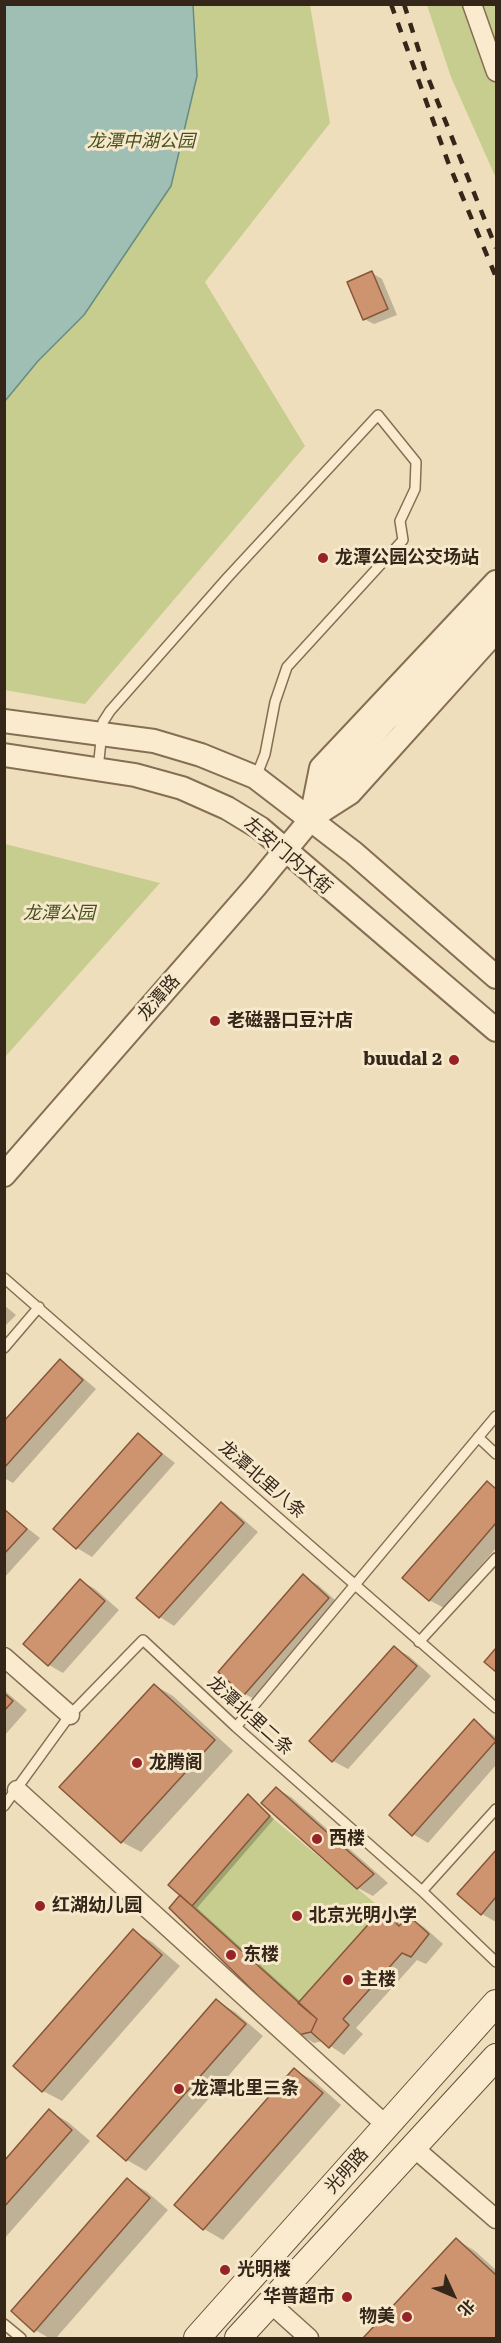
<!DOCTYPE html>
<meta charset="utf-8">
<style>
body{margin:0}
#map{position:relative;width:501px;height:2343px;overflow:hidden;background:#efdebb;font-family:"Roboto Serif","Noto Sans SC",serif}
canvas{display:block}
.frame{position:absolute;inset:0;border:6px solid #35261a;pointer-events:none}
.north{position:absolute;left:423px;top:2265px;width:60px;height:60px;-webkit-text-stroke:4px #f6e8cb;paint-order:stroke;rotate:134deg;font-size:16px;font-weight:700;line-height:24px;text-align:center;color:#35261a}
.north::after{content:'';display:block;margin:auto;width:21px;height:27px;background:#35261a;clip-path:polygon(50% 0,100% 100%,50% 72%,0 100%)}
</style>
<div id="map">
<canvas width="501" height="2343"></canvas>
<div class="frame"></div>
<div class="north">北</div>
</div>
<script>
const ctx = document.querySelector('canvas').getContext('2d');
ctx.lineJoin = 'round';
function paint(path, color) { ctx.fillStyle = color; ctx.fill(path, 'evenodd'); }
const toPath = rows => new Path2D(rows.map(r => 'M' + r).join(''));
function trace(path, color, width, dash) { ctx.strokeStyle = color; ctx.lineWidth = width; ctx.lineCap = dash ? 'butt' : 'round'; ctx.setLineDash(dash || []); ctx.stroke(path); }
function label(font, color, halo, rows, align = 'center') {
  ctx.font = font + ' "Roboto Serif","Noto Sans SC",serif'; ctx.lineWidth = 6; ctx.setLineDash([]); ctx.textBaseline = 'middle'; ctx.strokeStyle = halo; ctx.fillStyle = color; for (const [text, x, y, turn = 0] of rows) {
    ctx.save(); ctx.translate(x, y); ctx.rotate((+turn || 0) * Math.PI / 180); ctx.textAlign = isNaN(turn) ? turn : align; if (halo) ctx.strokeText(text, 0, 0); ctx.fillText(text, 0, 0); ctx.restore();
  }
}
const green = toPath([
 [4,5,310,5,330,123,205,282,305,446,85,704,5,690],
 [427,5,496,5,496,178,451,77],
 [5,844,160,883,5,1057,4,844],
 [270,1816,382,1909,298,2003,192,1906]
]);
const water = toPath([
 [5,4,193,5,197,76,171,186,84,315,38,361,5,401,5,4]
]);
const shadow = toPath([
 [372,273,382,279,397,315,374,324,364,319],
 [4,1305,16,1315,4,1327],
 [60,1361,74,1370,96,1389,13,1483,4,1478,4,1424],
 [139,1435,175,1463,92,1557,77,1548,56,1529],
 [487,1482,496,1488,496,1548,444,1608,429,1600],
 [221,1504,236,1513,258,1532,174,1626,160,1617,138,1598],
 [4,1510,40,1538,4,1578],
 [303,1576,318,1585,343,1607,260,1702,245,1694,220,1672],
 [81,1581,95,1589,119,1610,63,1673,49,1665],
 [394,1648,409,1656,431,1676,348,1769,333,1761],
 [154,1685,173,1696,233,1751,141,1852,122,1842],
 [4,1690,27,1710,4,1736],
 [474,1721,496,1737,496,1765,428,1843,413,1834],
 [277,1789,291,1797,388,1883,373,1896,358,1888],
 [252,1799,274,1819,197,1908,301,2002,382,1911,402,1925,410,1918,424,1927,443,1944,426,1964,417,1960,356,2028,363,2034,344,2055,323,2041,314,2043,299,2034,171,1908],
 [496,1852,496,1922,482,1914,459,1894],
 [133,1931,152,1942,180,1966,62,2101,43,2091,15,2066],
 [217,2001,235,2012,263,2036,146,2171,127,2160,99,2136],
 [294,2070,313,2080,341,2105,223,2240,204,2229,176,2205],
 [49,2111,68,2122,90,2141,4,2239,4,2163],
 [127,2180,146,2191,168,2210,56,2338,49,2338,35,2330],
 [457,2240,475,2251,496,2270,496,2338,365,2338]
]);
const building = toPath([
 [372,271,388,309,363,320,347,282,372,271],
 [60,1359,83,1380,4,1468,4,1421,60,1359],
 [138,1433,162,1454,76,1549,53,1529,138,1433],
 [487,1481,496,1489,496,1523,429,1601,402,1578,487,1481],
 [221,1502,244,1523,159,1618,136,1598,221,1502],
 [4,1509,27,1529,4,1554,4,1509],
 [303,1574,329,1598,244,1695,218,1672,303,1574],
 [80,1579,105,1601,48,1666,23,1644,80,1579],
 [394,1646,417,1666,332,1762,309,1741,394,1646],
 [496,1648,496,1672,484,1662,496,1648],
 [154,1684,215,1740,121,1843,59,1787,154,1684],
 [4,1693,13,1701,4,1711,4,1693],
 [474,1719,496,1741,412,1836,389,1815,474,1719],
 [276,1787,374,1874,357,1889,261,1803,276,1787],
 [248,1794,270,1816,192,1906,168,1885,248,1794],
 [496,1850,496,1897,481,1915,457,1894,496,1850],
 [180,1895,317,2019,311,2032,298,2035,169,1908,180,1895],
 [382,1909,399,1926,409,1916,429,1934,411,1957,402,1953,343,2019,349,2025,329,2048,311,2032,317,2019,298,2003,382,1909],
 [133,1929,162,1955,42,2092,13,2066,133,1929],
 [216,1999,246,2024,126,2161,97,2136,216,1999],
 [294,2068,323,2093,203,2230,174,2205,294,2068],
 [49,2109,72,2130,4,2207,4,2161,49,2109],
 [127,2178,150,2198,34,2332,11,2311,127,2178],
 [456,2238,496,2275,496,2338,363,2338,456,2238]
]);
const service = toPath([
 [98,769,103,722,110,711,228,577,378,415,416,462,415,489,400,521,403,540,287,667,275,702,265,754,256,777],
 [4,1278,496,1708],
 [4,1348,39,1307],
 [478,1437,496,1454],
 [419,1642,496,1558],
 [236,1727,496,1416],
 [4,1806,70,1715,143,1640,236,1727,422,1891,496,1962],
 [422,1891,496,1809],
 [4,2324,21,2338]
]);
const minor = toPath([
 [472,4,496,72],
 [4,1657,70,1715],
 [17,1790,387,2126],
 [413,2147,496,2219],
 [270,2303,309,2338]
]);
const tertiary = toPath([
 [4,721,154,741,201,755,255,777,354,853,496,977],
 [4,755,135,775,182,788,227,808,260,828,496,1030],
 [314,803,321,768,496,582],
 [314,816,350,793,496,631],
 [4,1175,255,887,311,819,334,779,386,720,496,607]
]);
const secondary = toPath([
 [197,2338,496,2003],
 [238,2338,496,2057]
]);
const rail = toPath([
 [391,4,448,162,496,277],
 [404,4,425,70,496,248]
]);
const markers = [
 [323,558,6,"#972327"],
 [215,1021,6,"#972327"],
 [454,1060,6,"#972327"],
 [137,1763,6,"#972327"],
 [317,1839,6,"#972327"],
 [40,1906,6,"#972327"],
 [297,1916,6,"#972327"],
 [231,1955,6,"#972327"],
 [348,1980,6,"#972327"],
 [179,2089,6,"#972327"],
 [225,2270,6,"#972327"],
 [347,2297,6,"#972327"],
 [407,2317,6,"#972327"]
];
const parkNames = [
 ["龙潭中湖公园",141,142],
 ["龙潭公园",59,914]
];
const poiNames = [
 ["龙潭公园公交场站",335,558],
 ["老磁器口豆汁店",227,1021],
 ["buudal 2",442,1060,"right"],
 ["龙腾阁",149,1763],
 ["西楼",329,1839],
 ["红湖幼儿园",52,1906],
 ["北京光明小学",309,1916],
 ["东楼",243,1955],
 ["主楼",360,1980],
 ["龙潭北里三条",191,2089],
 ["光明楼",237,2270],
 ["华普超市",335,2297,"right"],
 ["物美",395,2317,"right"]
];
const streetNames = [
 ["左安门内大街",288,856,40],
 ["龙潭路",159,998,-49],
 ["龙潭北里八条",262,1480,41],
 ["龙潭北里二条",250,1716,42],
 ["光明路",347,2171,-48]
];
paint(green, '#c7cc8f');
paint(water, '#9fbfb5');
trace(water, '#678d82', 1.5);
paint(shadow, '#0003');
paint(building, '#ce946f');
trace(building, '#86563a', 1.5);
trace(service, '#866e55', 12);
trace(minor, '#866e55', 21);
trace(tertiary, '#866e55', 26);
trace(secondary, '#674f38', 28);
trace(service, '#faebce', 9);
trace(minor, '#faebce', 18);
trace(tertiary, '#faebce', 22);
trace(secondary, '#faebce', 26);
trace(rail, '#35261a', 4.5, [10, 10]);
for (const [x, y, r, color] of markers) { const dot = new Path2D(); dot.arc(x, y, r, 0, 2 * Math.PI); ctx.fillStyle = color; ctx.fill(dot); trace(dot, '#f6e8cb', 2); }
label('italic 18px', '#475220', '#f6e8cb', parkNames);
label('bold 18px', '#35261a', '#f6e8cb', poiNames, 'left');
label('18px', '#35261a', '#f6e8cb', streetNames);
</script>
